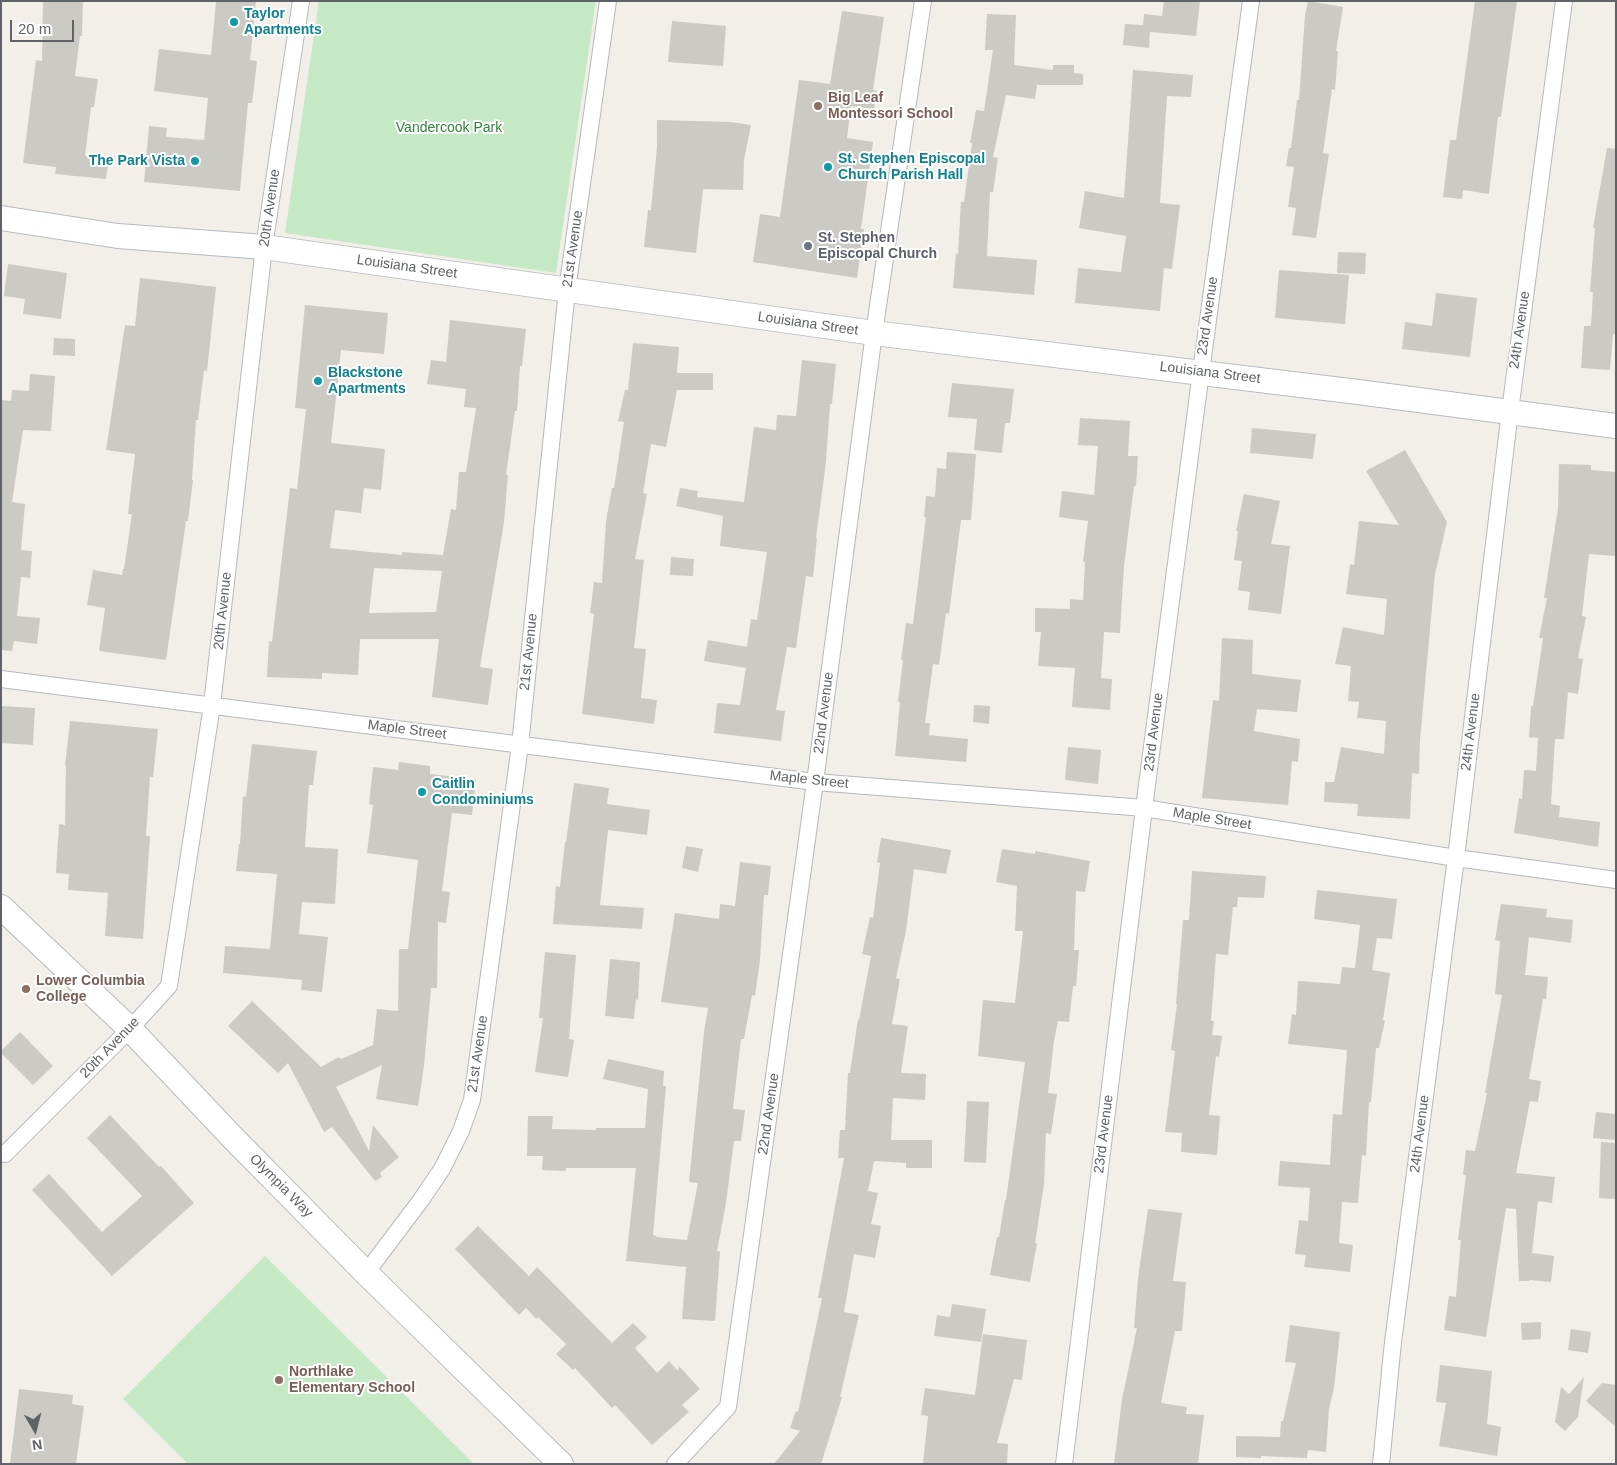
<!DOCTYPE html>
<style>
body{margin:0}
#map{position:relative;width:1617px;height:1465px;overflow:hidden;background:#f1efe8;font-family:Arial,sans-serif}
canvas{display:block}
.frame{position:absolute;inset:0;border:2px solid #5f6368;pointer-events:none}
.north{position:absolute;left:10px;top:1405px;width:50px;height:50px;-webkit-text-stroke:4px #fff;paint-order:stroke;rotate:172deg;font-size:14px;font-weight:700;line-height:20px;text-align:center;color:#5f6368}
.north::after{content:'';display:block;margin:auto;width:18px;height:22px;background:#5f6368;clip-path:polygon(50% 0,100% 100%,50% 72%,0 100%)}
.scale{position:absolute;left:10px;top:20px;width:64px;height:22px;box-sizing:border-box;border:2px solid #5f6368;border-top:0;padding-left:6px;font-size:15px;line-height:18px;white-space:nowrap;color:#5f6368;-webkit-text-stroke:4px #fff;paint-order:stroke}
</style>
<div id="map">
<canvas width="1617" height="1465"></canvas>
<div class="frame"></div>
<div class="north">N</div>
<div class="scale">20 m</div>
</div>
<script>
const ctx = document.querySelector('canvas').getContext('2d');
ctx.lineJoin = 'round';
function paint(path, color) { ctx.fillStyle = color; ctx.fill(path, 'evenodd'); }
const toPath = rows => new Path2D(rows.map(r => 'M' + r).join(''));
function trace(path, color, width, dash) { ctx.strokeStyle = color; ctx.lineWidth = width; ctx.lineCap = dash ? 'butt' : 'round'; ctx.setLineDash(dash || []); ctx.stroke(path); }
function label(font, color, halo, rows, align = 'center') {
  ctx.font = font + ' Arial,sans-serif'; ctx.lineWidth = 4; ctx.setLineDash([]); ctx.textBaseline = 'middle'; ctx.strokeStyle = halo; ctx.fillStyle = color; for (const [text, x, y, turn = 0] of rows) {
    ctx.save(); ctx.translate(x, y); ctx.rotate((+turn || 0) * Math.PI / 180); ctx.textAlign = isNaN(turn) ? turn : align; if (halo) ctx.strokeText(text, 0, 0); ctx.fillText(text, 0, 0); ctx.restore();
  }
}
const green = toPath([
 [319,1,596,1,556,273,285,233],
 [265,1256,474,1464,188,1464,123,1399]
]);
const building = toPath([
 [43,1,83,1,82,36,80,36,75,76,98,79,94,107,91,107,85,156,109,158,106,179,55,174,56,167,23,163,36,60,42,61],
 [216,1,256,1,250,60,257,61,252,103,248,103,240,191,144,182,149,126,167,128,166,137,204,140,208,98,154,91,159,49,211,55],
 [1164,1,1200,1,1196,36,1150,32,1149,48,1123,45,1125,24,1143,25,1144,14,1162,16],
 [1308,1,1343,7,1336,51,1338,51,1335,90,1332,89,1323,153,1329,154,1316,238,1292,235,1296,208,1288,207,1294,167,1286,166,1289,148,1291,148,1297,100,1299,100,1305,15],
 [1475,1,1517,1,1501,117,1498,117,1489,194,1463,190,1462,199,1443,197,1450,140,1456,140],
 [842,11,884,17,873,90,877,91,874,109,851,106,847,138,873,142,861,229,864,229,857,278,753,262,760,214,780,217,799,80,830,84],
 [987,14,1016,15,1014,65,1053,70,1053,65,1074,65,1074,73,1083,74,1083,85,1037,85,1035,99,1006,95,993,157,998,158,993,192,990,192,987,256,1037,260,1034,295,953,288,956,253,958,254,961,202,964,202,972,143,970,143,976,110,984,111,993,50,985,50],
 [672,21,726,26,723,66,668,62],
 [1133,70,1193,75,1191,97,1167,96,1160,203,1180,205,1172,269,1164,268,1160,311,1075,303,1078,268,1121,272,1126,236,1079,228,1085,191,1124,198],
 [657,120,731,122,751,125,744,160,743,190,703,189,696,253,644,247,648,210,651,210,657,147],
 [1607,148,1616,149,1616,334,1613,334,1610,370,1581,368,1584,326,1591,326,1593,292,1590,292,1595,228,1593,228],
 [1338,252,1366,253,1365,274,1337,273],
 [8,264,67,273,61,319,23,314,25,299,4,296],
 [1279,270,1349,275,1345,324,1275,318],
 [140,278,216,287,207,371,204,370,198,420,196,420,192,480,193,480,188,521,186,521,166,660,99,651,105,608,87,605,93,570,122,575,123,569,124,569,132,514,128,514,135,454,106,450,125,325,135,326],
 [1436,293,1477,298,1470,357,1402,349,1405,322,1432,326],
 [305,305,388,313,384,354,341,350,331,443,385,449,381,490,364,488,361,513,335,510,330,548,402,555,402,552,443,555,451,509,456,510,459,472,466,472,476,408,464,407,466,389,427,384,431,360,446,362,450,320,526,329,522,366,520,366,517,411,515,411,506,475,508,475,504,522,480,667,493,669,488,705,432,697,439,639,360,639,358,675,322,673,322,679,267,677,269,641,272,642,290,488,297,489,306,409,295,408],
 [374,568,442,571,436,612,369,613],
 [54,338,75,339,75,356,53,355],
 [633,343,679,347,677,373,713,373,713,390,677,390,666,447,651,444,643,493,647,494,635,559,644,560,634,648,646,649,641,698,657,700,654,724,582,714,594,614,590,613,594,582,602,583,606,521,612,488,614,488,624,422,618,421,625,390,628,390],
 [802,360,836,364,832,404,830,404,826,462,816,538,817,538,813,577,806,576,796,648,787,647,776,710,785,711,781,741,714,733,717,703,740,705,746,668,704,661,708,640,747,647,751,619,757,620,767,552,720,546,723,516,676,506,680,488,698,491,697,497,744,502,754,427,776,430,777,415,796,416],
 [30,374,55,376,51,431,23,430,12,502,25,504,21,550,32,551,30,578,21,577,17,616,40,618,37,644,14,641,12,651,1,650,1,400,11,401,12,390,29,391],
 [952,383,1014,389,1010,423,1005,423,1002,453,974,450,977,419,948,417],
 [1080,418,1130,421,1128,456,1138,456,1136,486,1134,486,1124,566,1120,633,1104,632,1101,678,1112,679,1110,710,1072,707,1075,668,1038,666,1041,632,1035,632,1035,608,1070,609,1070,599,1083,600,1085,562,1083,562,1088,521,1059,517,1062,491,1094,495,1098,446,1078,445],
 [1252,428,1316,434,1313,459,1250,453],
 [1405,450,1447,522,1435,574,1420,740,1419,774,1412,773,1410,819,1357,816,1358,804,1324,802,1325,782,1334,782,1341,747,1384,754,1386,721,1357,718,1359,702,1348,701,1351,666,1335,664,1343,627,1384,635,1387,599,1346,594,1350,564,1354,565,1359,521,1399,525,1366,471],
 [947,452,976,454,971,520,961,520,949,614,946,613,939,665,933,664,925,723,930,723,929,735,968,739,966,762,895,756,900,702,898,702,903,660,901,660,906,623,913,624,926,517,924,517,926,496,935,497,937,468,946,469],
 [1559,464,1591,465,1591,470,1616,472,1616,556,1589,554,1582,616,1586,617,1578,658,1583,659,1578,694,1568,692,1564,739,1555,739,1551,804,1560,806,1559,817,1600,822,1598,847,1514,833,1519,798,1522,799,1524,770,1536,771,1538,738,1529,737,1531,706,1533,706,1543,638,1539,638,1547,598,1544,598,1558,508],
 [1244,494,1280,501,1271,544,1290,546,1281,614,1248,610,1250,592,1238,590,1242,561,1234,560,1238,531,1236,531],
 [671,557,694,559,693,576,670,575],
 [1222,638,1253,640,1252,674,1301,680,1297,712,1257,709,1254,731,1300,739,1298,762,1292,761,1288,805,1202,798,1213,700,1219,701],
 [974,705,990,706,989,724,973,722],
 [1,706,35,708,33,745,1,743],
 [70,721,158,729,153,777,150,777,146,836,150,836,143,939,105,936,108,893,68,890,69,874,56,873,59,824,65,825,66,766,65,766],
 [252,744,317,751,313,785,309,785,305,847,338,849,335,904,302,902,299,934,328,937,322,992,301,990,302,980,223,973,225,946,270,949,277,874,236,871,239,844,240,844,243,796,246,797],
 [1068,747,1101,750,1098,784,1065,780],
 [399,762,430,766,430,774,476,779,472,815,452,813,442,891,450,892,446,923,438,922,437,988,431,988,424,1066,418,1106,376,1099,382,1065,336,1087,369,1151,373,1125,399,1157,380,1173,382,1177,375,1181,332,1127,324,1132,288,1063,278,1073,228,1026,252,1001,321,1067,339,1057,341,1059,373,1045,377,1009,398,1011,399,949,408,949,418,860,367,853,373,805,369,804,373,767,398,770],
 [574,783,609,788,607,804,650,810,647,835,608,830,600,905,644,908,642,929,553,924,556,886,560,887,565,842,566,842],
 [881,838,951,850,946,874,914,869,906,931,896,978,900,979,892,1024,908,1026,901,1073,926,1074,925,1100,893,1098,891,1140,932,1140,932,1168,906,1168,906,1163,874,1161,868,1191,878,1193,871,1224,881,1226,875,1258,854,1254,844,1312,859,1315,840,1397,842,1397,821,1464,774,1464,800,1431,790,1428,796,1411,798,1412,822,1298,818,1298,844,1158,838,1158,840,1130,845,1130,848,1073,850,1073,858,1019,859,1020,871,956,862,954,870,917,873,918,880,863,877,862],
 [686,846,703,849,698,872,682,868],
 [1002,849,1035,854,1035,851,1090,861,1085,892,1076,891,1074,950,1079,950,1076,986,1073,986,1069,1022,1058,1021,1054,1041,1048,1093,1057,1094,1051,1134,1046,1133,1044,1184,1035,1243,1037,1243,1030,1282,990,1275,997,1237,999,1237,1005,1200,1006,1200,1025,1062,978,1056,983,1000,1015,1003,1023,931,1015,931,1017,886,996,882],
 [740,862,771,866,768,895,764,895,760,960,755,996,752,995,744,1039,741,1039,733,1109,745,1110,741,1141,734,1141,726,1203,717,1251,720,1251,715,1321,682,1319,686,1267,626,1261,636,1168,566,1168,566,1171,542,1170,543,1156,527,1156,528,1116,553,1116,552,1129,596,1130,596,1128,645,1128,648,1089,603,1079,608,1059,664,1071,663,1086,666,1086,653,1235,656,1236,656,1237,687,1240,698,1183,689,1182,704,1032,708,1008,661,1002,675,913,719,919,720,904,735,906],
 [1192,871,1266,876,1264,898,1238,897,1237,907,1233,907,1228,955,1216,954,1211,1021,1214,1021,1212,1035,1222,1036,1219,1057,1216,1056,1209,1115,1220,1116,1217,1155,1181,1152,1182,1133,1165,1132,1175,1051,1171,1050,1177,1004,1176,1004,1183,920,1189,920],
 [1317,890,1397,899,1392,939,1377,938,1372,970,1390,973,1383,1020,1385,1021,1379,1048,1376,1048,1371,1102,1369,1102,1366,1156,1362,1155,1358,1203,1342,1202,1339,1243,1353,1245,1350,1272,1304,1267,1306,1255,1295,1254,1299,1220,1308,1221,1310,1188,1278,1186,1280,1161,1330,1165,1333,1114,1342,1115,1347,1050,1288,1044,1292,1014,1296,1015,1298,981,1340,984,1342,967,1355,968,1360,925,1314,919],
 [1501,904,1547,909,1546,917,1573,920,1571,943,1529,937,1525,975,1548,977,1546,999,1543,999,1529,1079,1541,1081,1538,1102,1530,1101,1516,1173,1555,1177,1552,1203,1538,1201,1532,1253,1554,1256,1551,1282,1529,1280,1529,1281,1519,1281,1516,1209,1506,1208,1486,1337,1444,1330,1449,1296,1456,1297,1461,1240,1458,1240,1466,1175,1463,1175,1466,1150,1475,1151,1487,1093,1485,1093,1502,995,1495,994,1500,941,1495,940],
 [545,952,576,955,569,1039,574,1040,568,1077,535,1072,543,1018,539,1018],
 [610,959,640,962,638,1000,636,999,634,1019,605,1016],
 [20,1032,53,1066,33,1085,1,1053,1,1051],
 [967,1101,989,1102,986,1163,964,1162],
 [1596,1112,1616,1114,1616,1140,1593,1138],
 [110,1115,159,1167,161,1166,194,1203,112,1276,32,1190,49,1174,102,1232,142,1196,87,1138],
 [1601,1142,1616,1143,1616,1199,1599,1198],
 [1148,1209,1182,1213,1173,1281,1186,1282,1182,1331,1175,1331,1161,1403,1187,1407,1186,1414,1204,1415,1198,1464,1114,1464,1122,1399,1137,1328,1134,1328,1138,1278],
 [478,1226,529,1276,537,1267,612,1343,633,1323,647,1337,635,1348,657,1373,669,1361,678,1371,679,1366,700,1389,682,1405,689,1412,652,1445,615,1405,612,1408,575,1368,573,1370,556,1354,566,1344,538,1317,536,1319,526,1308,519,1315,455,1249],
 [952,1304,986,1309,981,1342,934,1336,937,1315,950,1317],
 [1541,1322,1541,1339,1522,1340,1521,1323],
 [1290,1325,1340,1332,1334,1388,1329,1409,1326,1452,1308,1450,1307,1458,1261,1456,1261,1458,1236,1457,1236,1436,1280,1437,1281,1421,1283,1421,1296,1363,1285,1362],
 [1571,1329,1591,1332,1588,1353,1568,1350],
 [983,1334,1027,1340,1022,1380,1014,1379,997,1443,1008,1444,1007,1464,923,1464,928,1416,921,1415,925,1388,975,1395],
 [1440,1365,1492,1371,1487,1424,1501,1427,1497,1456,1439,1446,1446,1403,1436,1402],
 [1584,1377,1578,1417,1565,1431,1555,1422,1561,1387,1569,1394],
 [1602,1383,1616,1385,1616,1427,1586,1401],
 [19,1389,73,1395,72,1404,84,1406,76,1464,10,1464]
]);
const street = toPath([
 [1,679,815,782,1144,808,1456,858,1616,880],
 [5,1154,130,1029,169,986,212,705,264,247,301,1],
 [366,1273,421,1200,442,1169,461,1131,472,1100,520,745,567,290,608,1],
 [675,1464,728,1407,815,782,874,333,923,1],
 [1064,1464,1144,808,1201,372,1251,1],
 [1381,1464,1393,1342,1456,858,1510,411,1564,1]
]);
const secondary = toPath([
 [1,218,118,236,264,247,874,333,1358,392,1616,426],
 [1,907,130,1029,233,1138,366,1273,561,1464]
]);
const markers = [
 [234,22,5,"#0f9aa8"],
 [818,106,5,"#8d6e63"],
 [195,161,5,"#0f9aa8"],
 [828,167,5,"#0f9aa8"],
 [808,246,5,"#6b7280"],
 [318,381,5,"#0f9aa8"],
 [422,792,5,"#0f9aa8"],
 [26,989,5,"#8d6e63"],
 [279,1380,5,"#8d6e63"]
];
const cultureNames = [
 ["Taylor",244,14],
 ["Apartments",244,30],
 ["St. Stephen Episcopal",838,159],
 ["Church Parish Hall",838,175],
 ["The Park Vista",185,161,"right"],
 ["Blackstone",328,373],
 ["Apartments",328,389],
 ["Caitlin",432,784],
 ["Condominiums",432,800]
];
const educationNames = [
 ["Big Leaf",828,98],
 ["Montessori School",828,114],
 ["Lower Columbia",36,981],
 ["College",36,997],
 ["Northlake",289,1372],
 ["Elementary School",289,1388]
];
const parkNames = [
 ["Vandercook Park",449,128]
];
const streetNames = [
 ["20th Avenue",270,208,-82],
 ["21st Avenue",573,249,-82],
 ["Louisiana Street",407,267,8],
 ["23rd Avenue",1208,316,-82],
 ["Louisiana Street",808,324,8],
 ["24th Avenue",1520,330,-82],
 ["Louisiana Street",1210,373,7],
 ["20th Avenue",223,611,-84],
 ["21st Avenue",529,652,-84],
 ["22nd Avenue",824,713,-83],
 ["Maple Street",407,730,7],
 ["23rd Avenue",1154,732,-83],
 ["24th Avenue",1471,732,-83],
 ["Maple Street",809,780,6],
 ["Maple Street",1212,819,9],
 ["20th Avenue",110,1048,-46],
 ["21st Avenue",478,1054,-82],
 ["22nd Avenue",769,1114,-82],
 ["23rd Avenue",1104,1134,-83],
 ["24th Avenue",1420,1134,-83],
 ["Olympia Way",281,1186,45]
];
const worshipNames = [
 ["St. Stephen",818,238],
 ["Episcopal Church",818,254]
];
paint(green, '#c5e8c5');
paint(building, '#cccac5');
trace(street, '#b5b8bc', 18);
trace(secondary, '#b6babf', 26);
trace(street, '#fff', 16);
trace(secondary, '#fff', 24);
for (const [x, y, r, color] of markers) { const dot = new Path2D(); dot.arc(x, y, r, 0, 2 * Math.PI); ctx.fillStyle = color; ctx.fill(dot); trace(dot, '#fff', 2); }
label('bold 14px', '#0d838f', '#fff', cultureNames, 'left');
label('bold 14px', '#785e54', '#fff', educationNames, 'left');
label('14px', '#348238', '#fff', parkNames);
label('14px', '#5f6368', '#fff', streetNames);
label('bold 14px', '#5b616d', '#fff', worshipNames, 'left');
</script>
